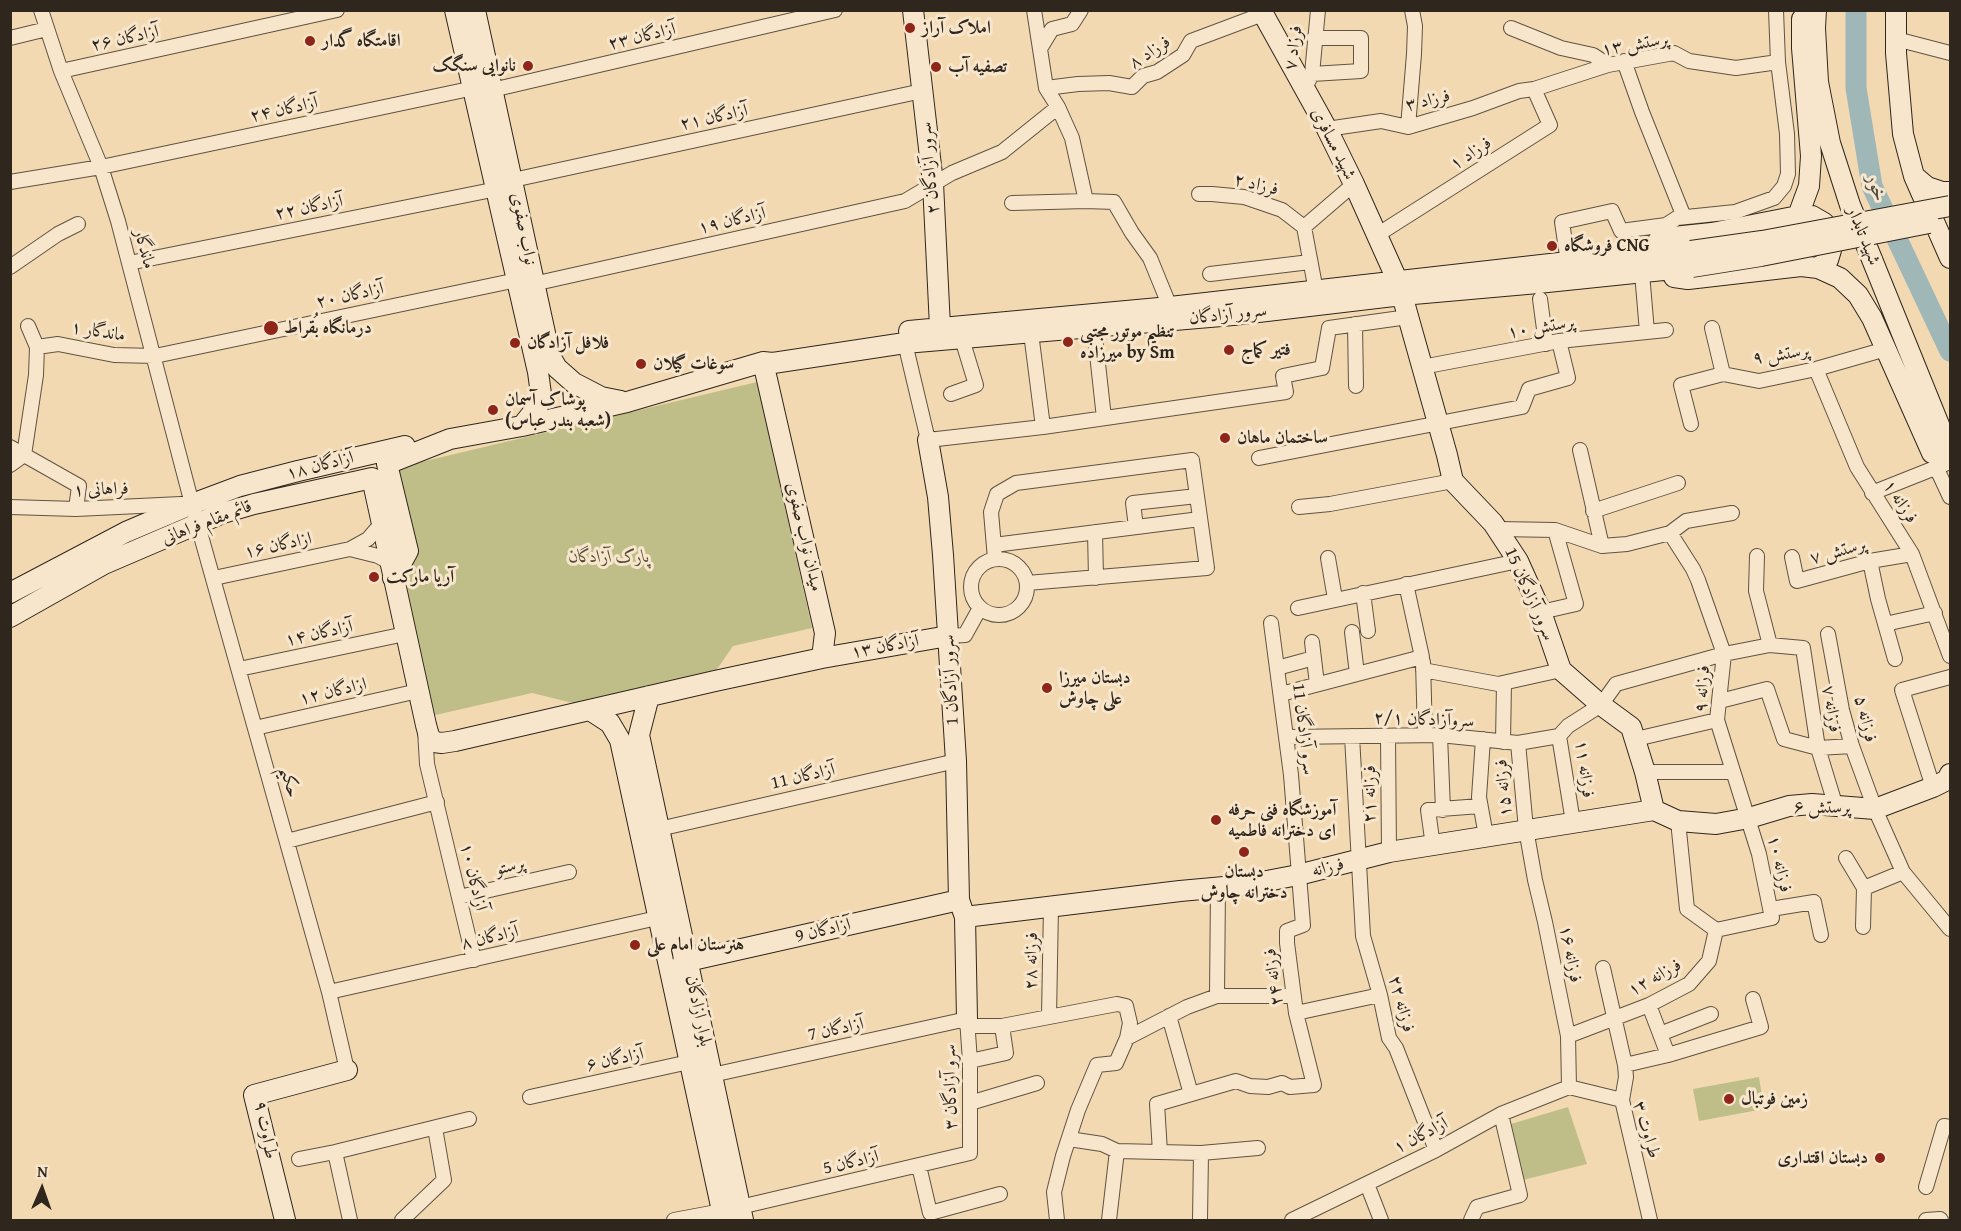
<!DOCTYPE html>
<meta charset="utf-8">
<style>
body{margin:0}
#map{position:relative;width:1961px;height:1231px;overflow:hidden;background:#f2d9b1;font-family:"Gentium Book Plus",serif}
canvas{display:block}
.frame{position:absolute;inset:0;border:12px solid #2f261d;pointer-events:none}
.north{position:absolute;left:12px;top:1159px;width:60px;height:60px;-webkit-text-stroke:4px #f7e6cc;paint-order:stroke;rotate:2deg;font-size:16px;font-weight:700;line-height:24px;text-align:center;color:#2f261d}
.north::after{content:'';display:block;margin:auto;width:21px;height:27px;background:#2f261d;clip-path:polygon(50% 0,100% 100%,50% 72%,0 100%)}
</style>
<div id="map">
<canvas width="1961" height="1231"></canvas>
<div class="frame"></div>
<div class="north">N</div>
</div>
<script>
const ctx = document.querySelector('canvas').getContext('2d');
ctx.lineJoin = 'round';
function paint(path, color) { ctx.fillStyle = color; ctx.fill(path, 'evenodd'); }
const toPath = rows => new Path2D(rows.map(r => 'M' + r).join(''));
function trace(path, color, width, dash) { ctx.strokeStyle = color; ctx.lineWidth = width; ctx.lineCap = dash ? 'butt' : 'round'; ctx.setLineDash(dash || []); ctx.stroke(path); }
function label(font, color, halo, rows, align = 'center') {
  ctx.font = font + ' "Gentium Book Plus",Amiri,serif'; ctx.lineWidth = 6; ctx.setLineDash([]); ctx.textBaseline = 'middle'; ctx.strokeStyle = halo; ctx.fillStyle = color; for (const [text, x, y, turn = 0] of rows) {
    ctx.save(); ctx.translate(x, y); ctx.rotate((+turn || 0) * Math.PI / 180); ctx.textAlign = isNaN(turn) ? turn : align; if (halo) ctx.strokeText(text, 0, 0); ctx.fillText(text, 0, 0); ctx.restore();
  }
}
const green = toPath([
 [757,382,812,628,733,646,715,672,577,704,532,693,431,716,400,580,396,468],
 [1759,1077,1764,1109,1699,1121,1693,1089],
 [1568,1107,1587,1164,1523,1180,1511,1124]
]);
const river = toPath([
 [1856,10,1856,88,1872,186,1950,351]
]);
const street = toPath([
 [41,10,61,71,101,167,118,221,192,504,329,992,347,1070],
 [1034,10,1046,88,1058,107,1072,138,1086,201,1114,202,1132,233,1150,258,1170,307],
 [1511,28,1561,48,1593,55,1608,65],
 [10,38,47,29],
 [1896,39,1950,53],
 [1041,47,1052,29,1072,24,1081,10],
 [1624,61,1642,112,1684,217],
 [61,71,337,10],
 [1312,74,1361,71,1361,38,1314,38],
 [1308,82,1312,74,1318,10],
 [1046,88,1078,84,1109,83,1132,87,1143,76,1157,72,1183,55,1191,41,1263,14],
 [492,90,835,10],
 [1408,127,1414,54,1415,26,1412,10],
 [1327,129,1381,121,1408,127,1473,108,1519,91,1534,89,1608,65,1674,53,1689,61,1736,68,1778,62],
 [513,180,922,91],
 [10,182,101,167,474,88],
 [1199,194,1212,194,1244,197,1282,210,1304,227,1354,184],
 [1012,203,1086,201],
 [1304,227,1316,291],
 [1377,235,1550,125,1534,89],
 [1651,246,1666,225,1677,218,1735,212,1774,198,1784,186,1788,174,1787,134,1778,62,1776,10],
 [1568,262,1562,222,1612,211,1621,231,1666,225],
 [129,263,497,189],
 [10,267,58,234,78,224],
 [1642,273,1647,332],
 [1210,274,1310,262],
 [533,284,905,201,952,173,1002,152,1058,107],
 [1540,299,1546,344],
 [1355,324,1356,386],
 [28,326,37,347],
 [1094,327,1104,418],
 [1712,328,1723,374],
 [1031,333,1043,427],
 [905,343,928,440,1043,427,1286,392,1283,376,1322,368,1329,328,1408,317],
 [1422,367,1559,341,1666,330],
 [1816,369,1857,467,1912,554,1950,656],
 [951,394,976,385,962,339],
 [1691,424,1681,385,1723,374,1759,381,1816,369,1886,349],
 [10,447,79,486,76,509],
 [1580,450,1602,546],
 [1259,458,1522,407,1529,389,1568,378,1559,341],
 [10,465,24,455,36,375,37,347,58,344,114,355,155,356,517,280],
 [1936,467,1950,497],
 [1872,493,1950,462],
 [10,507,76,509,181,504],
 [1299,507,1330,504,1453,481],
 [1593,511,1678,483],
 [1136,527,1133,503,1197,496],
 [1498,529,1555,530,1602,546,1627,544,1670,533,1686,521,1732,513],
 [1095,532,1096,578],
 [1670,533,1693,569,1698,580,1724,654,1717,720,1759,854,1772,918,1716,930],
 [994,545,1200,519],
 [350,549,378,556,389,562],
 [1792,557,1797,581,1870,561,1912,554],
 [1328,558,1335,599],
 [995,559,991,512,997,494,1016,483,1192,460,1207,568,1027,583],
 '971 587a28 28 0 1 1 56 0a28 28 0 1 1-56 0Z',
 [1870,561,1878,599,1895,659],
 [214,578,350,549,368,539,381,524],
 [1363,593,1368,631],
 [1298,608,1518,561],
 [1541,612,1576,604,1555,530],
 [1885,624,1935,613],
 [1352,632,1357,674],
 [1828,634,1842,710,1852,746,1875,809,1903,872,1950,929],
 [948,636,965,635,980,608],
 [1312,642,1317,684],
 [1770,645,1803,648,1818,748,1836,807],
 [1423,662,1425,735],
 [1277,668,1314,658],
 [239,669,405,634],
 [1423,670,1498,684,1561,670],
 [1281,694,1422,657,1406,584],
 [1720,701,1767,689,1784,739,1818,748,1852,746],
 [255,728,418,691],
 [425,730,427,764,474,960],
 [1440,735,1443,810],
 [1352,736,1363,936,1380,995,1389,1038,1396,1048,1436,1150],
 [1388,736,1389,852],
 [1287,737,1440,735,1518,743,1559,736],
 [1483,739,1479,797,1486,836],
 [1636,739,1717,720],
 [1503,742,1504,683],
 [1518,743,1526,829,1535,880,1545,922,1568,1036,1569,1087],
 [1645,772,1733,772],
 [1933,787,1902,690,1950,677],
 [1573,822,1559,736,1568,726,1601,705,1616,684,1724,654,1770,645,1756,591,1757,556],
 [659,829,956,761],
 [287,841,437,802],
 [1433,846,1428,810,1480,806],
 [1846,858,1864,888,1863,927],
 [1864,888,1903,872],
 [459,897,569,872],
 [1771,909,1814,902,1821,935],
 [1603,968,1625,1065,1626,1077,1622,1100],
 [329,992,666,916],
 [1217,996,1218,887],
 [1649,1005,1668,1055],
 [1296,1013,1380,995],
 [1169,1016,1191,1094],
 [1049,1017,1051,906],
 [967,1026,1002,1026,1117,1004,1126,1006,1130,1023,1127,1038,1116,1063,1097,1065,1078,1110,1063,1156,1054,1192,1057,1220],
 [1660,1034,1711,1014],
 [1568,1036,1649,1005,1689,984,1709,961,1716,930,1687,909,1678,821],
 [1127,1038,1187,1007,1217,996,1294,996],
 [970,1061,1006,1053,1002,1026],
 [1625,1065,1668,1055,1761,1027,1753,999],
 [712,1075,967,1019,970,1061,970,1153,740,1207],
 [1569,1087,1622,1100,1650,1220],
 [530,1097,698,1060],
 [970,1103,1037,1083],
 [1069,1139,1102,1144,1117,1151,1201,1153,1200,1220],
 [335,1152,350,1220],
 [1160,1152,1157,1104,1236,1081,1250,1086,1268,1087,1282,1083,1290,1087,1314,1085,1296,1013,1287,943,1287,931,1303,925,1291,775,1271,623],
 [1201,1153,1258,1148],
 [299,1159,335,1152,469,1119],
 [919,1166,930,1213,1000,1194],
 [1367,1184,1381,1220],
 [1926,1187,1944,1126,1950,1127],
 [402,1220,444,1180,435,1128],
 [674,1220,722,1211],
 [1109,1220,1117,1151],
 [1292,1220,1436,1150,1501,1114,1569,1087],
 [1471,1220,1477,1207,1520,1195,1501,1114],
 [1926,1220,1940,1219,1941,1220]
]);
const secondary = toPath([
 [455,10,538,372,541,394,538,406,522,426],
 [475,10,550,356,557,368,574,383,601,397,621,401],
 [913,10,933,183,940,327],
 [1261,10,1327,129,1354,184,1398,282],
 [1816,10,1815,28,1818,82,1830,143,1850,205,1950,452],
 [1896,10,1896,53,1903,134,1914,176,1950,258],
 [1914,176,1927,187,1942,192,1950,192],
 [1798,216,1812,216,1824,223,1830,235,1831,250,1828,260,1818,268],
 [1649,252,1673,237,1712,233,1798,216,1809,186,1811,156,1802,48,1802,19],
 [1674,277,1688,279,1801,266,1818,268,1840,278,1858,295,1872,318,1932,453,1950,459],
 [1402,295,1447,455,1453,481,1493,523,1518,561,1541,612,1561,670,1601,705,1631,727,1645,772,1654,810],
 [909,331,1170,307,1568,262,1691,251],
 [763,362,825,633,822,658],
 [928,440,938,497,943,555,956,761,959,900,965,917,967,1019],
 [393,578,408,551,387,464,450,439,522,426,627,402,763,362,773,363,905,343,1233,315,1402,295,1538,283,1692,267],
 [10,593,126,532,192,504,240,486,298,471,405,446],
 [10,617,104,564,223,513,254,504,372,478,426,725,429,736,434,742,442,743,455,741,715,681,822,658,948,636],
 [649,696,639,735,743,1220],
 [590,710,610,723,620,740,724,1220],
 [1654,810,1678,821,1716,824,1749,818,1789,806,1812,804,1875,809,1933,787,1947,780,1950,774],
 [965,917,1180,891,1246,885,1298,875,1389,852,1654,810],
 [688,961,959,900],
 [285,1220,254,1095,347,1070]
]);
const secondaryBridge = toPath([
 [1691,251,1762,241,1950,206],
 [1692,267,1761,256,1929,223]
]);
const markers = [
 [910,28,6,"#8f2418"],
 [310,41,6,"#8f2418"],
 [528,66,6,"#8f2418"],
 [936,67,6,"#8f2418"],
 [1552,246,6,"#8f2418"],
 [271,328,8,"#8f2418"],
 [1068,342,6,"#8f2418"],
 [515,343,6,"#8f2418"],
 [1229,350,6,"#8f2418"],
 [641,364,6,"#8f2418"],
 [493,410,6,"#8f2418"],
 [1225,438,6,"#8f2418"],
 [374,577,6,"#8f2418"],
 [1047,688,6,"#8f2418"],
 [1216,820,6,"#8f2418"],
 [1244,852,6,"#8f2418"],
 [635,945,6,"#8f2418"],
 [1729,1099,6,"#8f2418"],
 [1880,1158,6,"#8f2418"]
];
const poiNames = [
 ["املاک آراز",922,28],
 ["اقامتگاه گدار",322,41],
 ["نانوایی سنگک",516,66,"right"],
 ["تصفیه آب",948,67],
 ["فروشگاه CNG",1564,246],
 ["درمانگاه بُقراط",284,328],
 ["تنظیم موتور مجتبی",1080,332],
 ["میرزاده by Sm",1080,353],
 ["فلافل آزادگان",527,343],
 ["فتیر کماج",1241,350],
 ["سوغات گیلان",653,364],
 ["پوشاک آسمان",505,400],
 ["(شعبه بندر عباس)",505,421],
 ["ساختمان ماهان",1237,438],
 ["آریا مارکت",386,577],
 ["دبستان میرزا",1059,678],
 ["علی چاوش",1059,699],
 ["آموزشگاه فنی حرفه",1228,810],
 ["ای دخترانه فاطمیه",1228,831],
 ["دبستان",1244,872,"center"],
 ["دخترانه چاوش",1244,893,"center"],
 ["هنرستان امام علی",647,945],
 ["زمین فوتبال",1741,1099],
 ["دبستان اقتداری",1868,1158,"right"]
];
const streetNames = [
 ["آزادگان ۲۳",642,37,-13],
 ["آزادگان ۲۶",125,39,-12],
 ["پرستش ۱۳",1635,45,-9],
 ["فرزاد ۷",1294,48,-82],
 ["فرزاد ۸",1150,53,-33],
 ["فرزاد ۳",1428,101,-13],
 ["آزادگان ۲۴",284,110,-12],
 ["آزادگان ۲۱",714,118,-12],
 ["شهید مسافری",1333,144,63],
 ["فرزاد ۱",1471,154,-33],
 ["سرور آزادگان ۲",930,168,-95],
 ["فرزاد ۲",1256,185,14],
 ["آزادگان ۲۲",309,208,-11],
 ["آزادگان ۱۹",732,221,-13],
 ["نواب صفوی",523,229,79],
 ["شهید تابدار",1863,236,68],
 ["ماندگار",144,249,75],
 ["آزادگان ۲۰",350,296,-12],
 ["سرور آزادگان",1228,315,-6],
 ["پرستش ۱۰",1541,328,-9],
 ["ماندگار ۱",98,332,9],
 ["پرستش ۹",1781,355,-8],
 ["آزادگان ۱۸",320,466,-14],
 ["فراهانی ۱",101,490,-2],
 ["فرزانه ۱",1900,502,57],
 ["قائم مقام فراهانی",207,523,-21],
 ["میدان نواب صفوی",804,537,77],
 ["ازادگان ۱۶",278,546,-12],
 ["پرستش ۷",1838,552,-15],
 ["سرور آزادگان 15",1529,594,66],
 ["آزادگان ۱۴",319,634,-12],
 ["آزادگان ۱۳",885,647,-10],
 ["سرور آزادگان 1",951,680,-93],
 ["فرزانه ۹",1703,689,-86],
 ["ازادگان ۱۲",333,692,-13],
 ["فرزانه ۷",1831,709,81],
 ["فرزانه ۵",1865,719,76],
 ["۲/۱ سروآزادگان",1424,720,2],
 ["سرو آزادگان 11",1303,729,83],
 ["فرزانه ۱۱",1584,769,83],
 ["آزادگان 11",803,777,-13],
 ["حکیم",289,782,74],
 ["فرزانه ۱۵",1504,788,-95],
 ["فرزانه ۲۱",1370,794,-90],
 ["پرستش ۶",1822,808,1],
 ["فرزانه ۱۰",1779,864,77],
 ["پرستو",510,867,-13],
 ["فرزانه",1328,868,-14],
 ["آزادگان ۱۰",473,877,77],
 ["آزادگان 9",823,931,-13],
 ["آزادگان ۸",490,938,-13],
 ["فرزانه ۱۶",1570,954,79],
 ["فرزانه ۲۸",1032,961,-89],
 ["فرزانه ۲۴",1274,977,-97],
 ["فرزانه ۱۲",1655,978,-29],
 ["فرزانه ۲۲",1401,1004,75],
 ["بلوار آزادگان",698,1011,78],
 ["آزادگان 7",836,1030,-12],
 ["آزادگان ۶",615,1060,-12],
 ["سرو آزادگان ۳",951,1087,-91],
 ["طراوت ۹",265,1130,79],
 ["طراوت ۳",1646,1130,74],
 ["آزادگان ۱",1421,1136,-27],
 ["آزادگان 5",851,1163,-13]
];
const parkNames = [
 ["پارک آزادگان",609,557]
];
const waterNames = [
 ["خور",1876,188,72]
];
paint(green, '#bfbe88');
trace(river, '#a0b7b7', 21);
trace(street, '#605342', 16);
trace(secondary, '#2f261d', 22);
trace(street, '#f7e6cc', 14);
trace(secondary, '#f7e6cc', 20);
trace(secondaryBridge, '#2f261d', 22, []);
trace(secondaryBridge, '#f7e6cc', 20);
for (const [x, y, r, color] of markers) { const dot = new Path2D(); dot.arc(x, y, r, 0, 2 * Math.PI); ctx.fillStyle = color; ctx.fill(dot); trace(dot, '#f7e6cc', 2); }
label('bold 18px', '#2f261d', '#f7e6cc', poiNames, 'left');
label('18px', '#2f261d', '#f7e6cc', streetNames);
label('italic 18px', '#534c38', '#f7e6cc', parkNames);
label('italic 20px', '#4b4a44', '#f7e6cc', waterNames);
</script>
